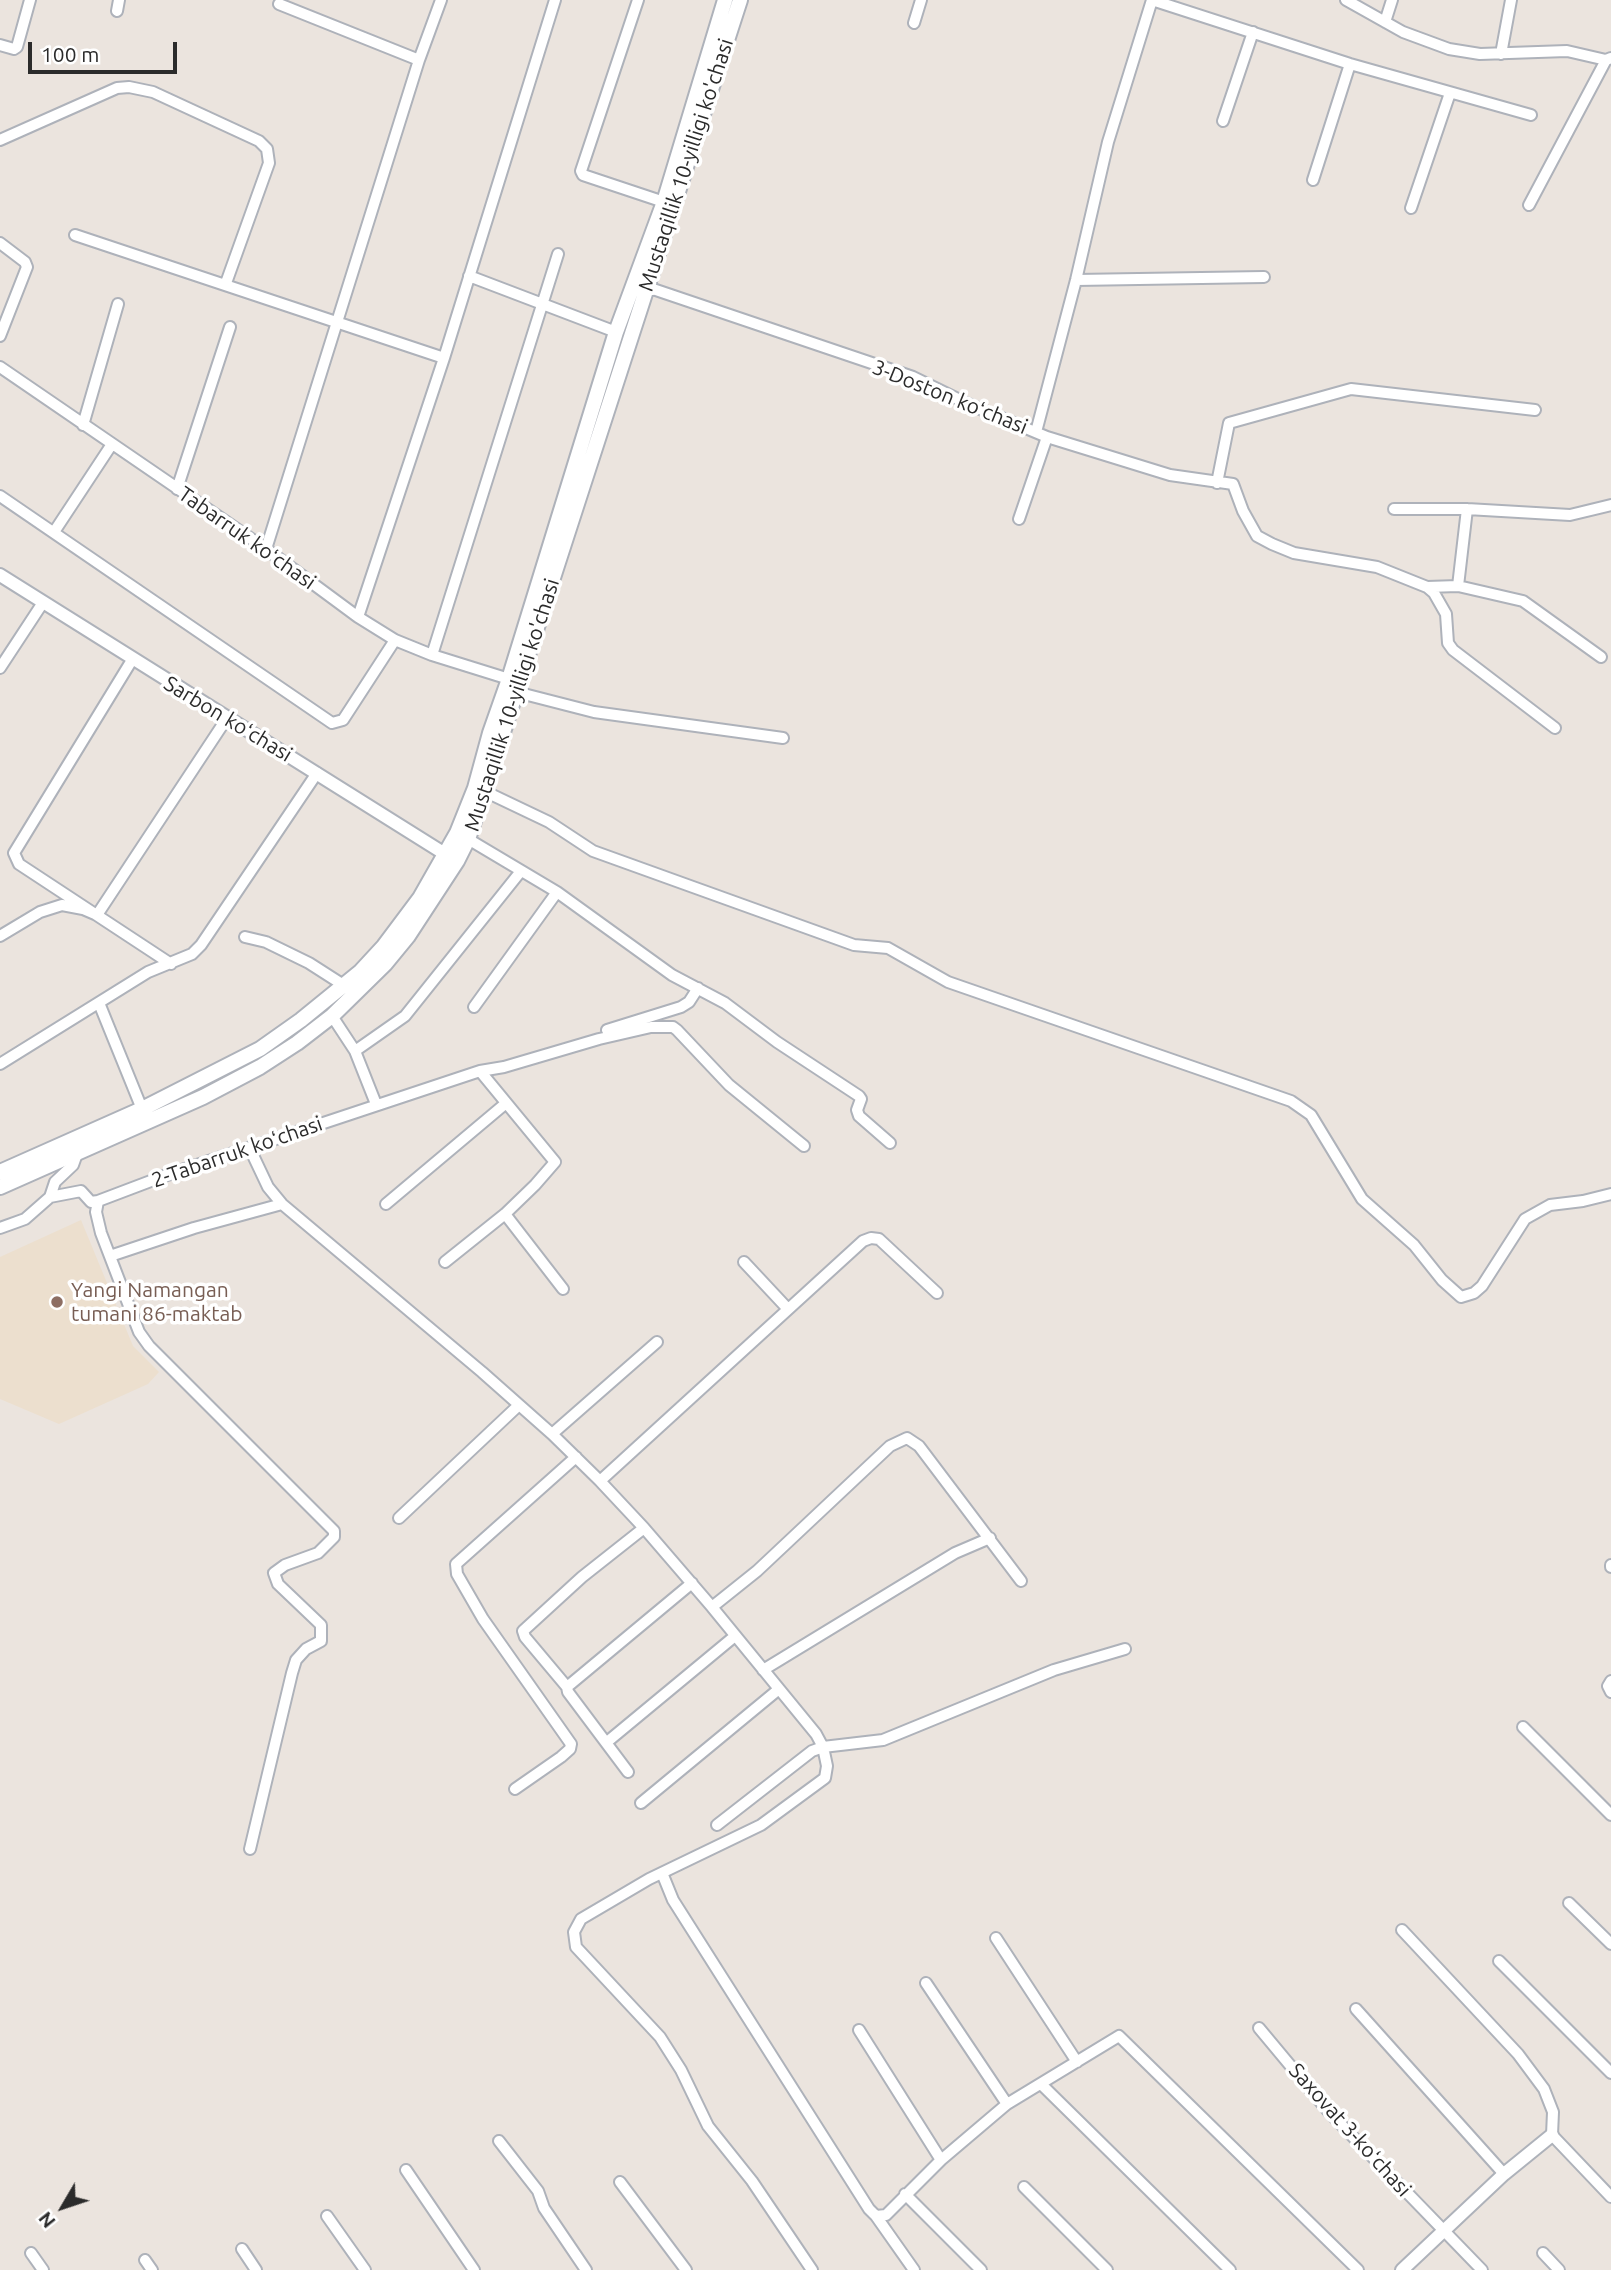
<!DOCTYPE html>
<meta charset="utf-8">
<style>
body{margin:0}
#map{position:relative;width:1611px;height:2270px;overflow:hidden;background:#ebe4de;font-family:Ubuntu,sans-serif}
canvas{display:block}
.north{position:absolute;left:28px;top:2172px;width:70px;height:70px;-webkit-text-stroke:5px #fff;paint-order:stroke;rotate:231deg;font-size:19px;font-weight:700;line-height:28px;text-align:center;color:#2b2b2b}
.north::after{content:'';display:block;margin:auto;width:24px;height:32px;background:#2b2b2b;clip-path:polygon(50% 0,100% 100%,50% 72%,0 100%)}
.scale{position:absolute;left:28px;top:42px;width:149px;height:32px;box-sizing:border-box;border:4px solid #2b2b2b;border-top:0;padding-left:9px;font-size:21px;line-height:24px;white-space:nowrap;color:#2b2b2b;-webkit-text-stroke:5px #fff;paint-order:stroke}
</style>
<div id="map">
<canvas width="1611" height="2270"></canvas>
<div class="north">N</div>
<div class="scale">100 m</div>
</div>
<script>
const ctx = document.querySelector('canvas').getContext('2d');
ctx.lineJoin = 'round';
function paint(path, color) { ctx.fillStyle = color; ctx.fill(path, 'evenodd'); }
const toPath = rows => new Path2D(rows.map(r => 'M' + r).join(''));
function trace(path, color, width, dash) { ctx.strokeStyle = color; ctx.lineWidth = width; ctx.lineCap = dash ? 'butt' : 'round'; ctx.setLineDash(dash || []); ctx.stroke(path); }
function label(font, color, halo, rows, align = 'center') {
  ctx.font = font + ' Ubuntu,sans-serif'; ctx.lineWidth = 7; ctx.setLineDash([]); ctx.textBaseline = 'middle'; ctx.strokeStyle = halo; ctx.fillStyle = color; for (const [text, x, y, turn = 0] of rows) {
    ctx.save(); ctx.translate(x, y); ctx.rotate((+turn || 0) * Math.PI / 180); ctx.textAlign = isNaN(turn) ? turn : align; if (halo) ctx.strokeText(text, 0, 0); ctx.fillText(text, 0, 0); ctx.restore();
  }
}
const education = toPath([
 [81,1220,133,1346,159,1372,148,1384,59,1424,0,1399,0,1257]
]);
const minor = toPath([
 [638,0,581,171,583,175,664,202],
 [1346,0,1403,32,1449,49,1480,54,1567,51,1606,60],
 [279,4,419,60],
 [117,11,119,0],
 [1385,22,1392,0],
 [914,23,921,0],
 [0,45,14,49,17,47,30,0],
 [1501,54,1511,0],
 [1223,121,1253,32],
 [0,140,117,88,129,87,153,92,259,141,267,149,269,163,226,283],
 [1313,180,1350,64],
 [1529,205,1606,60,1611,58],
 [1411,208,1450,93],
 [75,235,444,358],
 [0,243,25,262,27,267,0,336],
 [469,276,616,332],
 [1076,280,1264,277],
 [647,287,913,377,966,403,1047,437,1170,475,1233,484,1243,511,1257,536,1272,544,1294,553,1377,567,1427,587,1434,593,1446,614,1448,643,1453,650,1555,728],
 [0,367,266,549,358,617,395,640,432,655,509,679],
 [83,425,118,304],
 [1036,432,1076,280,1108,142,1152,0,1350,64,1531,115],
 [1217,483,1229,423,1351,389,1535,410],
 [177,489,230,327],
 [0,496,332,723,343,720,395,640],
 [1394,509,1467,509,1570,515,1611,505],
 [1019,519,1047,437],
 [54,532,112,444],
 [266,549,419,60,441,0],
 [1458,586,1467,509],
 [1427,587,1458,586,1523,601,1601,657],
 [358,617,444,358,555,0],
 [432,655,558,254],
 [132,660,14,853,19,864,171,964],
 [0,668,42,604],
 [516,692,594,712,783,738],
 [484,791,549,822,593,851,854,945,888,948,948,982,1291,1101,1311,1115,1362,1199,1414,1245,1442,1280,1461,1297,1474,1293,1482,1286,1525,1219,1550,1205,1583,1201,1611,1194],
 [463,836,557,892,672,975,725,1003,777,1042,859,1096,861,1099,857,1110,859,1116,890,1143],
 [0,936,40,912,62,905,83,909,97,915,227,718],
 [245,937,266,942,309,963,348,988],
 [99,1003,142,1109],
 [474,1007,557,892],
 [332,1016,355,1051,376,1104],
 [607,1030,681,1007,689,1002,698,988],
 [355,1051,405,1016,521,871],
 [0,1064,148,972,192,954,201,945,317,773],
 [250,1149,268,1187,282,1204,482,1372,552,1434,600,1481,644,1528,712,1607,816,1734,823,1747,827,1766,825,1778,761,1825,649,1879,581,1919,574,1932,576,1947,660,2037,681,2070,708,2126,752,2181,812,2270],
 [50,1197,55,1182,73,1165,78,1151],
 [98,1201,96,1212,101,1233,139,1332,149,1346,334,1531,334,1537,318,1553,285,1565,274,1573,278,1584,321,1625,321,1641,306,1649,296,1660,292,1673,250,1849],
 [98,1201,164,1176,480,1071,504,1067,599,1039,651,1027,673,1027,677,1030,729,1085,804,1146],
 [386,1204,505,1104],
 [505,1214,563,1289],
 [0,1228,25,1219,50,1197,81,1191,91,1202,98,1201],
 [110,1256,194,1228,282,1204],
 [445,1262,505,1214,535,1185,555,1162,480,1071],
 [744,1262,787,1308],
 [552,1434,657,1342],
 [600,1481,863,1241,871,1238,879,1239,937,1293],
 [399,1518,519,1405],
 [1611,1565,1611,1567],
 [712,1607,757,1571,890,1446,907,1438,919,1446,1021,1581],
 [763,1670,955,1553,990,1538],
 [1611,1681,1608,1686,1611,1692],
 [567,1687,525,1637,523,1631,582,1577,644,1528],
 [1523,1727,1611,1815],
 [607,1742,735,1636],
 [628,1772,568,1692,567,1687,692,1583],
 [515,1789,561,1757,570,1749,571,1744,483,1619,457,1574,456,1564,576,1457],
 [641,1803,779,1689],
 [717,1825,812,1751,823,1747,883,1740,1054,1670,1125,1649],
 [662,1873,673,1900,869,2209,876,2216,886,2215,941,2160,1007,2104,1119,2036,1358,2270],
 [1569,1903,1611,1944],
 [1402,1930,1518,2054,1544,2089,1553,2112,1552,2135,1611,2197],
 [996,1938,1077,2062],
 [1499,1961,1611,2073],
 [926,1983,1007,2104],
 [1356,2009,1504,2174],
 [1259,2028,1329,2112,1482,2270],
 [859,2030,941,2160],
 [1042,2085,1230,2270],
 [499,2141,538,2191,544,2208,586,2270],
 [406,2170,474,2270],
 [620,2182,686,2270],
 [1024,2187,1107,2270],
 [905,2194,981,2270],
 [327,2216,365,2270],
 [876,2216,914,2270],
 [242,2249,256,2270],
 [31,2253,43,2270],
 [1543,2253,1559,2270],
 [145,2260,152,2270]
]);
const tertiary = toPath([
 [0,575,453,859],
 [1402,2270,1504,2174,1552,2135]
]);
const secondary = toPath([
 [0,1172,142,1109,260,1049,301,1020,360,972,384,946,420,898,457,833,475,788,490,733,509,679,616,332,664,202,725,0],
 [0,1187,203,1097,260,1067,297,1043,332,1016,385,964,408,936,457,861,468,839,484,791,740,0]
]);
const markers = [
 [57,1302,7,"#8d6e63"]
];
const streetNames = [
 ["Mustaqillik 10-yilligi ko'chasi",686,165,-72],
 ["3-Doston koʻchasi",950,397,22],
 ["Tabarruk koʻchasi",247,538,35],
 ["Mustaqillik 10-yilligi ko'chasi",512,705,-72],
 ["Sarbon koʻchasi",228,719,31],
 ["2-Tabarruk koʻchasi",237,1152,-19],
 ["Saxovat 3-koʻchasi",1350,2130,48]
];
const educationNames = [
 ["Yangi Namangan",71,1290],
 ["tumani 86-maktab",71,1314]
];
paint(education, '#ecdfce');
trace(minor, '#aeb2ba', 14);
trace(tertiary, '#aeb2ba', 16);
trace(secondary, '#aeb2ba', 18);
trace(minor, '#fff', 10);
trace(tertiary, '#fff', 12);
trace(secondary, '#fff', 14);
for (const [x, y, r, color] of markers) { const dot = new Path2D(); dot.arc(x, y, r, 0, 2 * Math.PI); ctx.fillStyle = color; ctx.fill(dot); trace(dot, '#fff', 2.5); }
label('21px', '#2b2b2b', '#fff', streetNames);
label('21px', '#785e54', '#fff', educationNames, 'left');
</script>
